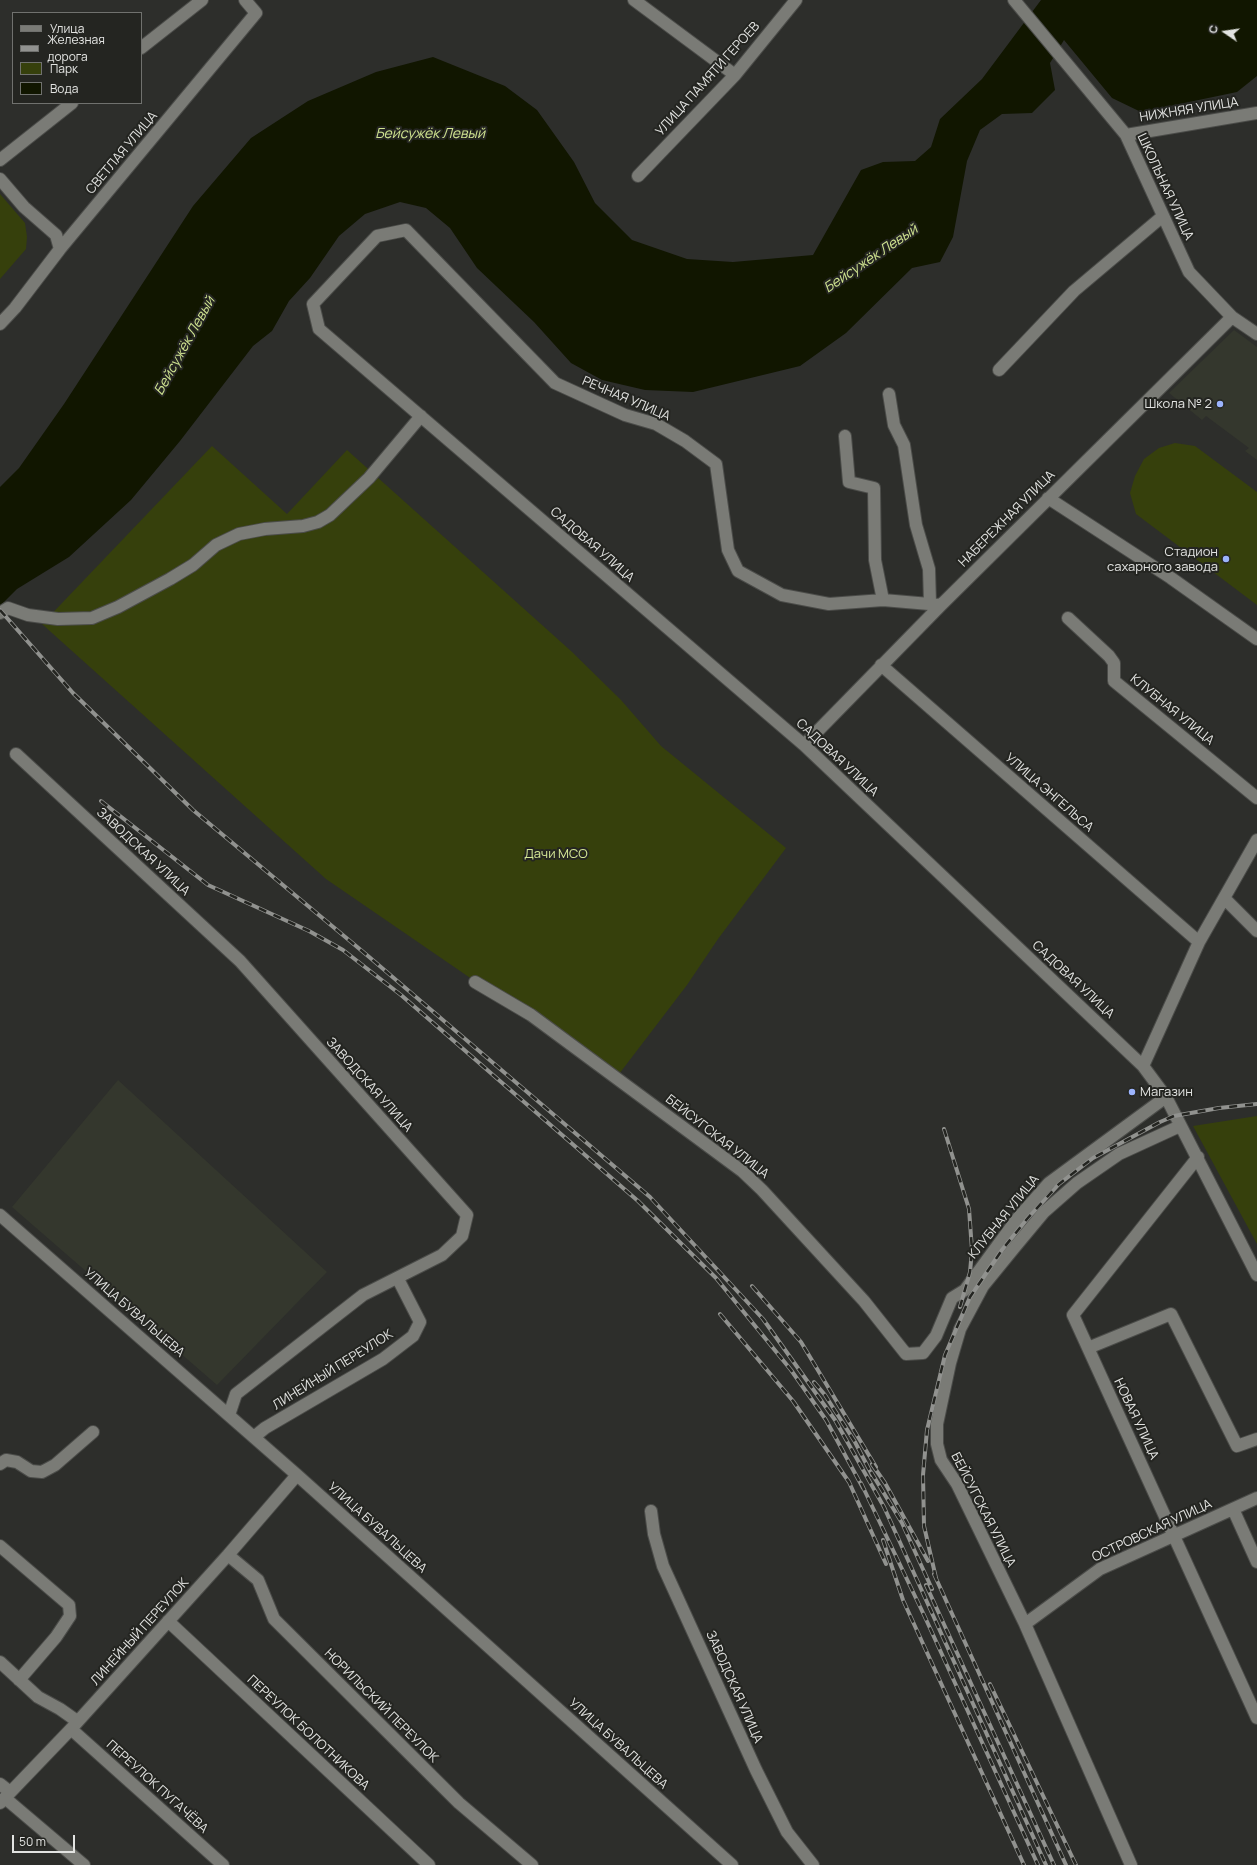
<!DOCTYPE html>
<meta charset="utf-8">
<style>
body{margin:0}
#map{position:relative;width:1257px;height:1865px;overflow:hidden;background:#2d2e2b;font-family:Manrope,sans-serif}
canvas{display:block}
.legend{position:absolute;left:12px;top:12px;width:130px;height:92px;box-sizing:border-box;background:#242521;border:1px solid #70716e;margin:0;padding:5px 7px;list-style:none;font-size:12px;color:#e2e3e1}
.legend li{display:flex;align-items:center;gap:8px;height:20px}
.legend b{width:20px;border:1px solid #70716e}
.north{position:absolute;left:1205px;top:12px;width:40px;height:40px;-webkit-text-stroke:3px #242521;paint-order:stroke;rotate:283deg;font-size:11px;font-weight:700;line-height:16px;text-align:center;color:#e2e3e1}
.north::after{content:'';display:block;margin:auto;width:14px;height:18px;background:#e2e3e1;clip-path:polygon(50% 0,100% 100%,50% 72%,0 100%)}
.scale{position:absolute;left:12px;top:1835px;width:63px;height:18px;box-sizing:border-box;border:2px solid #e2e3e1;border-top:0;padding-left:5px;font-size:12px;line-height:14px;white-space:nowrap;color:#e2e3e1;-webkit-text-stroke:3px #242521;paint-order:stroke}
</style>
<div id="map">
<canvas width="1257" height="1865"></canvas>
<ul class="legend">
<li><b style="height:5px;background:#7a7b76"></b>Улица</li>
<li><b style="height:5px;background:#91928f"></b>Железная дорога</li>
<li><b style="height:11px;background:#36400c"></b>Парк</li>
<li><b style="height:11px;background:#111600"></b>Вода</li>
</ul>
<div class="north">С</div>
<div class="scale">50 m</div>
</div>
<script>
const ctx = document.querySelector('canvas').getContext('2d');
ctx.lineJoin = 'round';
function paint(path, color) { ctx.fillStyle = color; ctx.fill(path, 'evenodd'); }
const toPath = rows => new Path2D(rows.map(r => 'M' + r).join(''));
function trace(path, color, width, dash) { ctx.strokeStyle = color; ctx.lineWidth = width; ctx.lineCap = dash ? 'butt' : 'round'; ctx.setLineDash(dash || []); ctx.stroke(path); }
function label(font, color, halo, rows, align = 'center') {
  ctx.font = font + ' Manrope,sans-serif'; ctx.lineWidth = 4; ctx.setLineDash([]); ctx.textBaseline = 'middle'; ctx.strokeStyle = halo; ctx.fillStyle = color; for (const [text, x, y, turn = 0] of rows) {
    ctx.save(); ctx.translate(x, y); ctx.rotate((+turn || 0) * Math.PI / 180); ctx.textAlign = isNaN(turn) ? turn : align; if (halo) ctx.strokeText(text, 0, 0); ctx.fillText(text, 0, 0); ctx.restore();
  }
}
const built = toPath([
 [1234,330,1257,347,1257,460,1245,451,1249,448,1206,416,1202,420,1169,393],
 [118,1080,327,1272,217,1385,12,1207]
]);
const green = toPath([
 [0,194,25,223,27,237,26,249,0,279],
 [1175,443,1195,446,1257,492,1257,605,1136,514,1130,493,1135,476,1144,459,1159,448],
 [212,446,287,514,347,450,571,651,621,700,661,746,786,848,718,939,687,985,616,1078,326,879,42,624],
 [1257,1116,1257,1244,1193,1126]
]);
const water = toPath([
 [1041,0,1257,0,1257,76,1237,92,1141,112,1112,98,1064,40,1050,63,1055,90,1032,113,1002,114,980,130,967,161,953,237,940,262,912,268,846,333,800,366,693,392,645,390,602,380,571,363,534,322,477,268,450,228,426,208,400,202,365,214,339,236,310,278,289,301,272,331,253,346,180,441,131,500,69,557,17,589,0,606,0,487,19,468,64,404,193,206,251,138,308,101,376,72,433,57,505,86,537,110,574,162,595,203,632,240,687,259,733,262,813,255,861,170,883,162,915,161,931,147,940,119,982,79]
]);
const minor = toPath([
 [634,0,735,75],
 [1014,0,1126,135,1189,272,1232,317,1257,334],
 [141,48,202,0],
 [1126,135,1257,113],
 [0,160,72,103],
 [638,176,735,75,796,0],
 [0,179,24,207,56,235,60,249],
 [0,324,15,308,60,249,256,13,245,0],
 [999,370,1074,291,1163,216],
 [889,394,894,425,904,445,916,525,929,569,930,603],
 [845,436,849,482,874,488,875,560,883,600],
 [1048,498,1171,578,1257,639],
 [941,605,883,600,829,604,782,595,738,571,728,550,716,464,685,441,656,424,625,415,555,383,406,230,377,236,313,304,319,329,804,745,1143,1066,1166,1097,1257,1275],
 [0,613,8,608,28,615,58,619,92,618,118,607,170,579,193,565,216,545,239,534,265,529,303,526,318,522,330,515,369,478,421,416],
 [1068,618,1109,656,1114,663,1114,681,1257,798],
 [881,665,1199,942],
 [804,745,941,605,1232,317],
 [16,754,240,961,467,1215,462,1236,442,1255,363,1295,236,1394,229,1415],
 [1224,898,1257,931],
 [475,982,531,1015,742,1171,762,1190,864,1301,906,1354,923,1353,936,1336,952,1298,965,1290,1017,1219,1049,1183,1166,1097],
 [1143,1066,1199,942,1257,840],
 [1198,1157,1073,1315,1257,1718],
 [0,1215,297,1475,732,1865],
 [1088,1348,1171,1314,1237,1446,1257,1439],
 [254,1437,265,1428,383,1359,413,1336,420,1322,398,1279],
 [0,1464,6,1460,17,1462,31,1471,42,1472,55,1465,93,1432],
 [1233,1509,1257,1562],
 [651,1511,654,1534,663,1566,756,1770,787,1832,813,1865],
 [0,1546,69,1605,70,1616,56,1637,19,1680],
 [228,1555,258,1580,274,1619,459,1803,532,1865],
 [168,1621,429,1865],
 [1025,1624,1100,1569,1257,1498],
 [0,1662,38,1697,60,1709,77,1721],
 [71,1729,223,1865],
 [0,1784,10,1792],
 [5,1798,84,1865],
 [0,1803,71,1729,228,1555,297,1475],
 [1131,1865,1025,1624,957,1484,941,1460,937,1444,937,1424,950,1363,960,1329,983,1286,1014,1248,1044,1212,1077,1183,1119,1154,1180,1126]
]);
const rail = toPath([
 [0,610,73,693,193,810,368,956,650,1197,763,1319,835,1420,884,1507,1046,1865],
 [101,801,208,885,309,931,343,950,401,995,638,1201,716,1278,791,1370,826,1420,863,1488],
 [944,1129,969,1209,972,1250,970,1272,960,1307],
 [752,1286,801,1342,876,1467],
 [720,1314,793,1401,849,1482,886,1564],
 [814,1382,825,1395,855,1442,872,1475],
 [872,1464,885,1483,928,1561],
 [871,1472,902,1523,932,1589],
 [861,1483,924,1615,1038,1865],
 [883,1540,903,1600,1024,1865],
 [934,1574,1066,1865],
 [936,1578,924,1526,923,1475,927,1430,945,1355,970,1297,1002,1250,1027,1219,1059,1184,1093,1158,1160,1122,1174,1116,1219,1108,1257,1104],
 [926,1585,1054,1865],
 [990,1684,1076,1865]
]);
const markers = [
 [1220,404,4,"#9cb4fd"],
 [1226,559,4,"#9cb4fd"],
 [1132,1092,4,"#9cb4fd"]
];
const streetNames = [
 ["УЛИЦА ПАМЯТИ ГЕРОЕВ",708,79,-48],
 ["НИЖНЯЯ УЛИЦА",1189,110,-9],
 ["СВЕТЛАЯ УЛИЦА",122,153,-50],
 ["ШКОЛЬНАЯ УЛИЦА",1165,187,65],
 ["РЕЧНАЯ УЛИЦА",626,399,23],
 ["НАБЕРЕЖНАЯ УЛИЦА",1007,519,-45],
 ["САДОВАЯ УЛИЦА",592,545,41],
 ["КЛУБНАЯ УЛИЦА",1172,710,39],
 ["САДОВАЯ УЛИЦА",837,758,43],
 ["УЛИЦА ЭНГЕЛЬСА",1049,793,41],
 ["ЗАВОДСКАЯ УЛИЦА",143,852,43],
 ["САДОВАЯ УЛИЦА",1073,980,43],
 ["ЗАВОДСКАЯ УЛИЦА",369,1085,48],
 ["БЕЙСУГСКАЯ УЛИЦА",717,1137,38],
 ["КЛУБНАЯ УЛИЦА",1004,1217,-51],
 ["УЛИЦА БУВАЛЬЦЕВА",134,1313,41],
 ["ЛИНЕЙНЫЙ ПЕРЕУЛОК",333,1370,-32],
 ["НОВАЯ УЛИЦА",1136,1419,65],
 ["БЕЙСУГСКАЯ УЛИЦА",983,1510,63],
 ["УЛИЦА БУВАЛЬЦЕВА",377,1528,42],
 ["ОСТРОВСКАЯ УЛИЦА",1152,1531,-25],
 ["ЛИНЕЙНЫЙ ПЕРЕУЛОК",140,1632,-48],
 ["ЗАВОДСКАЯ УЛИЦА",734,1687,66],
 ["НОРИЛЬСКИЙ ПЕРЕУЛОК",381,1706,45],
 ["ПЕРЕУЛОК БОЛОТНИКОВА",308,1733,43],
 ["УЛИЦА БУВАЛЬЦЕВА",618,1744,42],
 ["ПЕРЕУЛОК ПУГАЧЁВА",157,1787,42]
];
const poiNames = [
 ["Школа № 2",1212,404],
 ["Стадион",1218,552],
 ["сахарного завода",1218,567],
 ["Магазин",1140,1092,"left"]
];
const parkNames = [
 ["Дачи МСО",556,854]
];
const waterNames = [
 ["Бейсужёк Левый",430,134],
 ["Бейсужёк Левый",871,259,-34],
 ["Бейсужёк Левый",185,346,-61]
];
paint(built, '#34372d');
paint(green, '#36400c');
paint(water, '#111600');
trace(minor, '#4b4c49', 14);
trace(minor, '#7a7b76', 12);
trace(rail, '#91928f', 4);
trace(rail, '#242521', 2.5, [8]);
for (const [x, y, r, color] of markers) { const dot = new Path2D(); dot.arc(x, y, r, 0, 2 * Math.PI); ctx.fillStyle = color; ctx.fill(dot); trace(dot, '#242521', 1.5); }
label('13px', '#e2e3e1', '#242521', streetNames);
label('13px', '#e2e3e1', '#242521', poiNames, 'right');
label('13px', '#d5e896', '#242521', parkNames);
label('italic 14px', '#d0e491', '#242521', waterNames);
</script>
